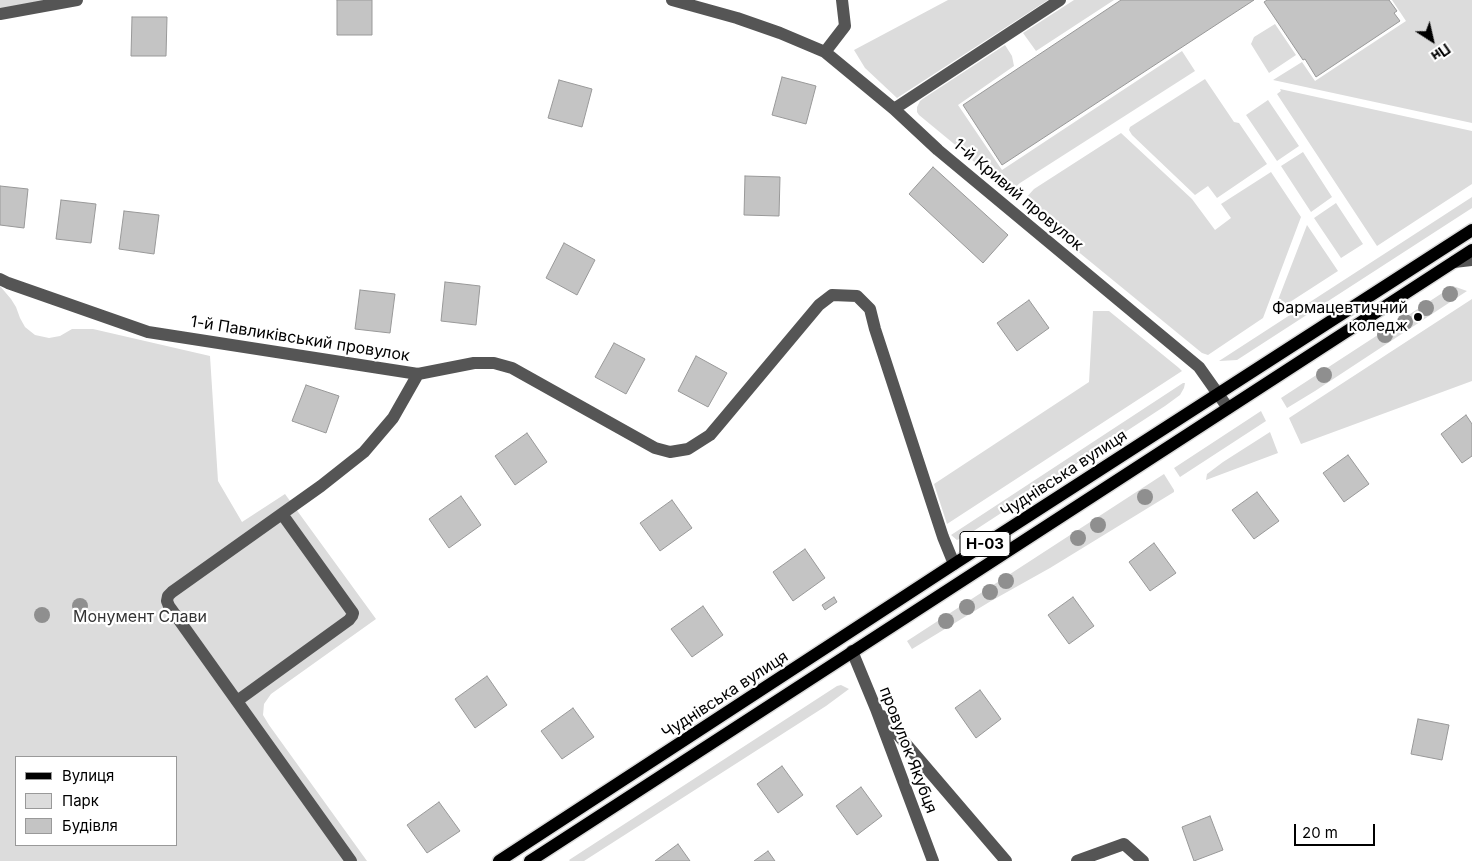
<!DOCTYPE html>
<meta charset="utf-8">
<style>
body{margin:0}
#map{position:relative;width:1472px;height:861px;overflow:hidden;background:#fff;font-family:Inter,sans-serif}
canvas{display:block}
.legend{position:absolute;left:15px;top:756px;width:162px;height:90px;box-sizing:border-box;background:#fff;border:1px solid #999;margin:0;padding:6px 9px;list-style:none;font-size:15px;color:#000}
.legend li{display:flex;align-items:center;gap:10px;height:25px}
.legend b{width:25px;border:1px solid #999}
.north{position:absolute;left:1407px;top:15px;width:50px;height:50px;-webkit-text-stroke:4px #fff;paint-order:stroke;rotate:145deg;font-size:14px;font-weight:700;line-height:20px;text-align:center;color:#000}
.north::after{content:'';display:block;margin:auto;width:18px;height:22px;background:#000;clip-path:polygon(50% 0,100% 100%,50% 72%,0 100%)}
.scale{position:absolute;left:1294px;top:824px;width:81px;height:22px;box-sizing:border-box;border:2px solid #000;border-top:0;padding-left:6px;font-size:15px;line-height:18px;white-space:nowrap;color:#000;-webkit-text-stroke:4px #fff;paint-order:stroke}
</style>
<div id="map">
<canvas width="1472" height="861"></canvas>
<ul class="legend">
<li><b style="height:6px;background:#000"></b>Вулиця</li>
<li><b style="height:14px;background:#dcdcdc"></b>Парк</li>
<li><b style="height:14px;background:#c4c4c4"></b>Будівля</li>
</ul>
<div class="north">Пн</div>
<div class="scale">20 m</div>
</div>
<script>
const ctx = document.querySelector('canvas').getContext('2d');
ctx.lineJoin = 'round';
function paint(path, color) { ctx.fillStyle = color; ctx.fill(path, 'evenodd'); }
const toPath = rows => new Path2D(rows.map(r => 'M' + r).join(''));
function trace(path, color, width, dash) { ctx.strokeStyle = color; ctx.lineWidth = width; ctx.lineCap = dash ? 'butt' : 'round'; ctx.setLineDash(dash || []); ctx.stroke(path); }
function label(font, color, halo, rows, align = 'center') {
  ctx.font = font + ' Inter,sans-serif'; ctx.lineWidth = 4.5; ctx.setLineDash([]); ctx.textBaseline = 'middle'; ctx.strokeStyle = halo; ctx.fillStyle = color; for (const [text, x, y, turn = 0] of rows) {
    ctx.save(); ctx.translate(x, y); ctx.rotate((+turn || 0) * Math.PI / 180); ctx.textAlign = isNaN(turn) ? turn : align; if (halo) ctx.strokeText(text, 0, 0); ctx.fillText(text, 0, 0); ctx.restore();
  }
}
const green = toPath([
 [0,0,77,0,0,14],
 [948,0,1048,0,897,98,865,68,854,50],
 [1074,0,1114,0,1036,51,1023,33],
 [1392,0,1472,0,1472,123,1273,80,1302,62,1315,81,1406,21],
 [1275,24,1296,55,1269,73,1251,44,1254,37],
 [1005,45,1012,56,1014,66,958,105,1002,170,1182,51,1195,71,1020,183,1010,192,1007,192,959,148,919,115,917,112,917,107,920,101,924,98],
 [1205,79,1234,122,1239,123,1267,164,1217,198,1208,186,1195,195,1132,135,1129,130,1130,127],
 [1280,89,1472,131,1472,184,1377,246,1277,94,1281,91],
 [1268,100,1299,146,1277,161,1246,115],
 [1121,133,1192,199,1215,230,1231,218,1221,204,1271,172,1301,217,1263,318,1208,355,1202,353,1026,209,1023,204,1024,200,1034,189],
 [1303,152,1332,197,1311,212,1281,166],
 [1472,197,1472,208,1237,360,1219,361],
 [1336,203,1363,244,1341,258,1314,218],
 [1307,225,1338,271,1273,313],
 [0,286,11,299,16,307,20,318,25,327,35,335,49,338,60,336,72,329,93,329,210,356,218,481,242,522,285,494,376,619,271,694,264,704,263,715,269,725,367,861,0,861],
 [16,757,176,757,176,845,16,845],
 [1453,286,1467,291,1315,391,1287,408,1281,398],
 [1472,299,1472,381,1301,444,1289,418],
 [1093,311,1109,311,1179,368,1182,371,947,524,934,484,1089,382],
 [1183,383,1185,383,1184,388,1180,395,1165,406,966,536,957,540,951,535],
 [1261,411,1266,421,1180,477,1174,468],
 [1270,432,1278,453,1206,480,1207,474,1223,462],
 [1164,474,1174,490,1174,492,1050,568,991,601,912,649,907,641],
 [841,685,849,689,826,706,584,861,570,861,569,860,837,686]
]);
const building = toPath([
 [337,0,372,0,372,35,337,35,337,0],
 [1121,0,1254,0,1002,165,963,105,1121,0],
 [1267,0,1389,0,1397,11,1394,13,1400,21,1316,77,1305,59,1303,60,1264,2,1267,0],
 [132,17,167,17,166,56,131,56,132,17],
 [782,77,816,86,806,124,772,115,782,77],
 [559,80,592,89,582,127,548,118,559,80],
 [933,167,1008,235,983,263,909,194,933,167],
 [745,176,780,177,779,216,744,215,745,176],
 [0,186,28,189,24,228,0,225,0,186],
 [61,200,96,204,91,243,56,239,61,200],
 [124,211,159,215,154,254,119,249,124,211],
 [564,243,595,260,577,295,546,278,564,243],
 [445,282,480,286,476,325,441,321,445,282],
 [360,290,395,294,390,333,355,329,360,290],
 [1029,300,1049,328,1017,351,997,323,1029,300],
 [614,343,645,359,626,394,595,377,614,343],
 [696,356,727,373,708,407,678,391,696,356],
 [306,385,339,396,326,433,292,421,306,385],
 [1466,415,1472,424,1472,456,1462,463,1441,434,1466,415],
 [527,433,547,462,515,485,495,456,527,433],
 [1348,455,1369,484,1344,502,1323,473,1348,455],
 [1257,492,1279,521,1254,539,1232,510,1257,492],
 [461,496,481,525,449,548,429,519,461,496],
 [672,500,692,528,660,551,640,523,672,500],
 [1154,543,1176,573,1150,591,1129,562,1154,543],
 [805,549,825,578,793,601,773,572,805,549],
 [834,597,837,602,825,610,822,605,834,597],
 [1073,597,1094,626,1069,644,1048,615,1073,597],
 [703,606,723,635,692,657,671,629,703,606],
 [487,676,507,705,475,728,455,699,487,676],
 [980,690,1001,719,976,738,955,708,980,690],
 [573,708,594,737,562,759,541,731,573,708],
 [1418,719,1449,725,1442,760,1411,754,1418,719],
 [782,766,803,795,778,813,757,784,782,766],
 [861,787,882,816,857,835,836,806,861,787],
 [439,802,460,831,427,853,407,825,439,802],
 [1210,816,1223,850,1194,861,1182,827,1210,816],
 [678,844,690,861,655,861,678,844],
 [768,851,775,861,754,861,768,851]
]);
const minor = toPath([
 [672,0,737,18,780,33,825,52],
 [842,0,845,26,825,52,894,109,938,150,1199,367,1228,408],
 [0,14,77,0],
 [894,109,1060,0],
 [1454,262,1472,260],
 [0,279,8,283,148,332,418,374,474,363,494,363,512,368,655,448,670,452,688,449,710,435,721,422,819,305,832,295,857,296,870,309,875,329,943,537,954,564],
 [852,651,876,709,933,861],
 [237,701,349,620,352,616,353,613,282,514],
 [882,716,1006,861],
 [351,861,169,606,167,601,168,596,172,592,321,486,364,452,393,418,418,374],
 [1077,861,1124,844,1143,861]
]);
const major = toPath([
 [499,861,954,564,1472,230],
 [530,861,1472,250]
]);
const trees = [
 [1450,294],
 [1426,308],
 [1405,322],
 [1385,335],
 [1324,375],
 [1145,497],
 [1098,525],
 [1078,538],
 [1006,581],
 [990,592],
 [80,606],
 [967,607],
 [42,615],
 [946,621]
];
const markers = [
 [1418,317,5,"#000"]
];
const shields = [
 [985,544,50]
];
const shieldNames = [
 ["Н-03",985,544]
];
const streetNames = [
 ["1-й Кривий провулок",1018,195,40],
 ["1-й Павликівський провулок",300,339,9],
 ["Чуднівська вулиця",1064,474,-33],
 ["Чуднівська вулиця",725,695,-33],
 ["провулок Якубця",908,750,69]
];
const poiNames = [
 ["Фармацевтичний",1408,308],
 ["коледж",1408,326]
];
const parkNames = [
 ["Монумент Слави",140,617]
];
paint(green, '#dcdcdc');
paint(building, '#c4c4c4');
trace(building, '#999', 1);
trace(major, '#dbdbdb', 15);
trace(minor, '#555', 12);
trace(major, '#000', 12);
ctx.fillStyle = '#8f8f8f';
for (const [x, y] of trees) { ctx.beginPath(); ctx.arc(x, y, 8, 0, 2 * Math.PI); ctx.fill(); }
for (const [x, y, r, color] of markers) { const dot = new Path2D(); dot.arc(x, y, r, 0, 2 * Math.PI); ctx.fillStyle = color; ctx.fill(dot); trace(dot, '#fff', 2); }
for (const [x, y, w] of shields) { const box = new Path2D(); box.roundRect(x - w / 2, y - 12.5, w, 25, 4); ctx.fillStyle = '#fff'; ctx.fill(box); trace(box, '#000', 1); }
label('bold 15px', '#000', null, shieldNames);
label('16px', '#000', '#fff', streetNames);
label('16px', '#000', '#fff', poiNames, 'right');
label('16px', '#333', '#fff', parkNames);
</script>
